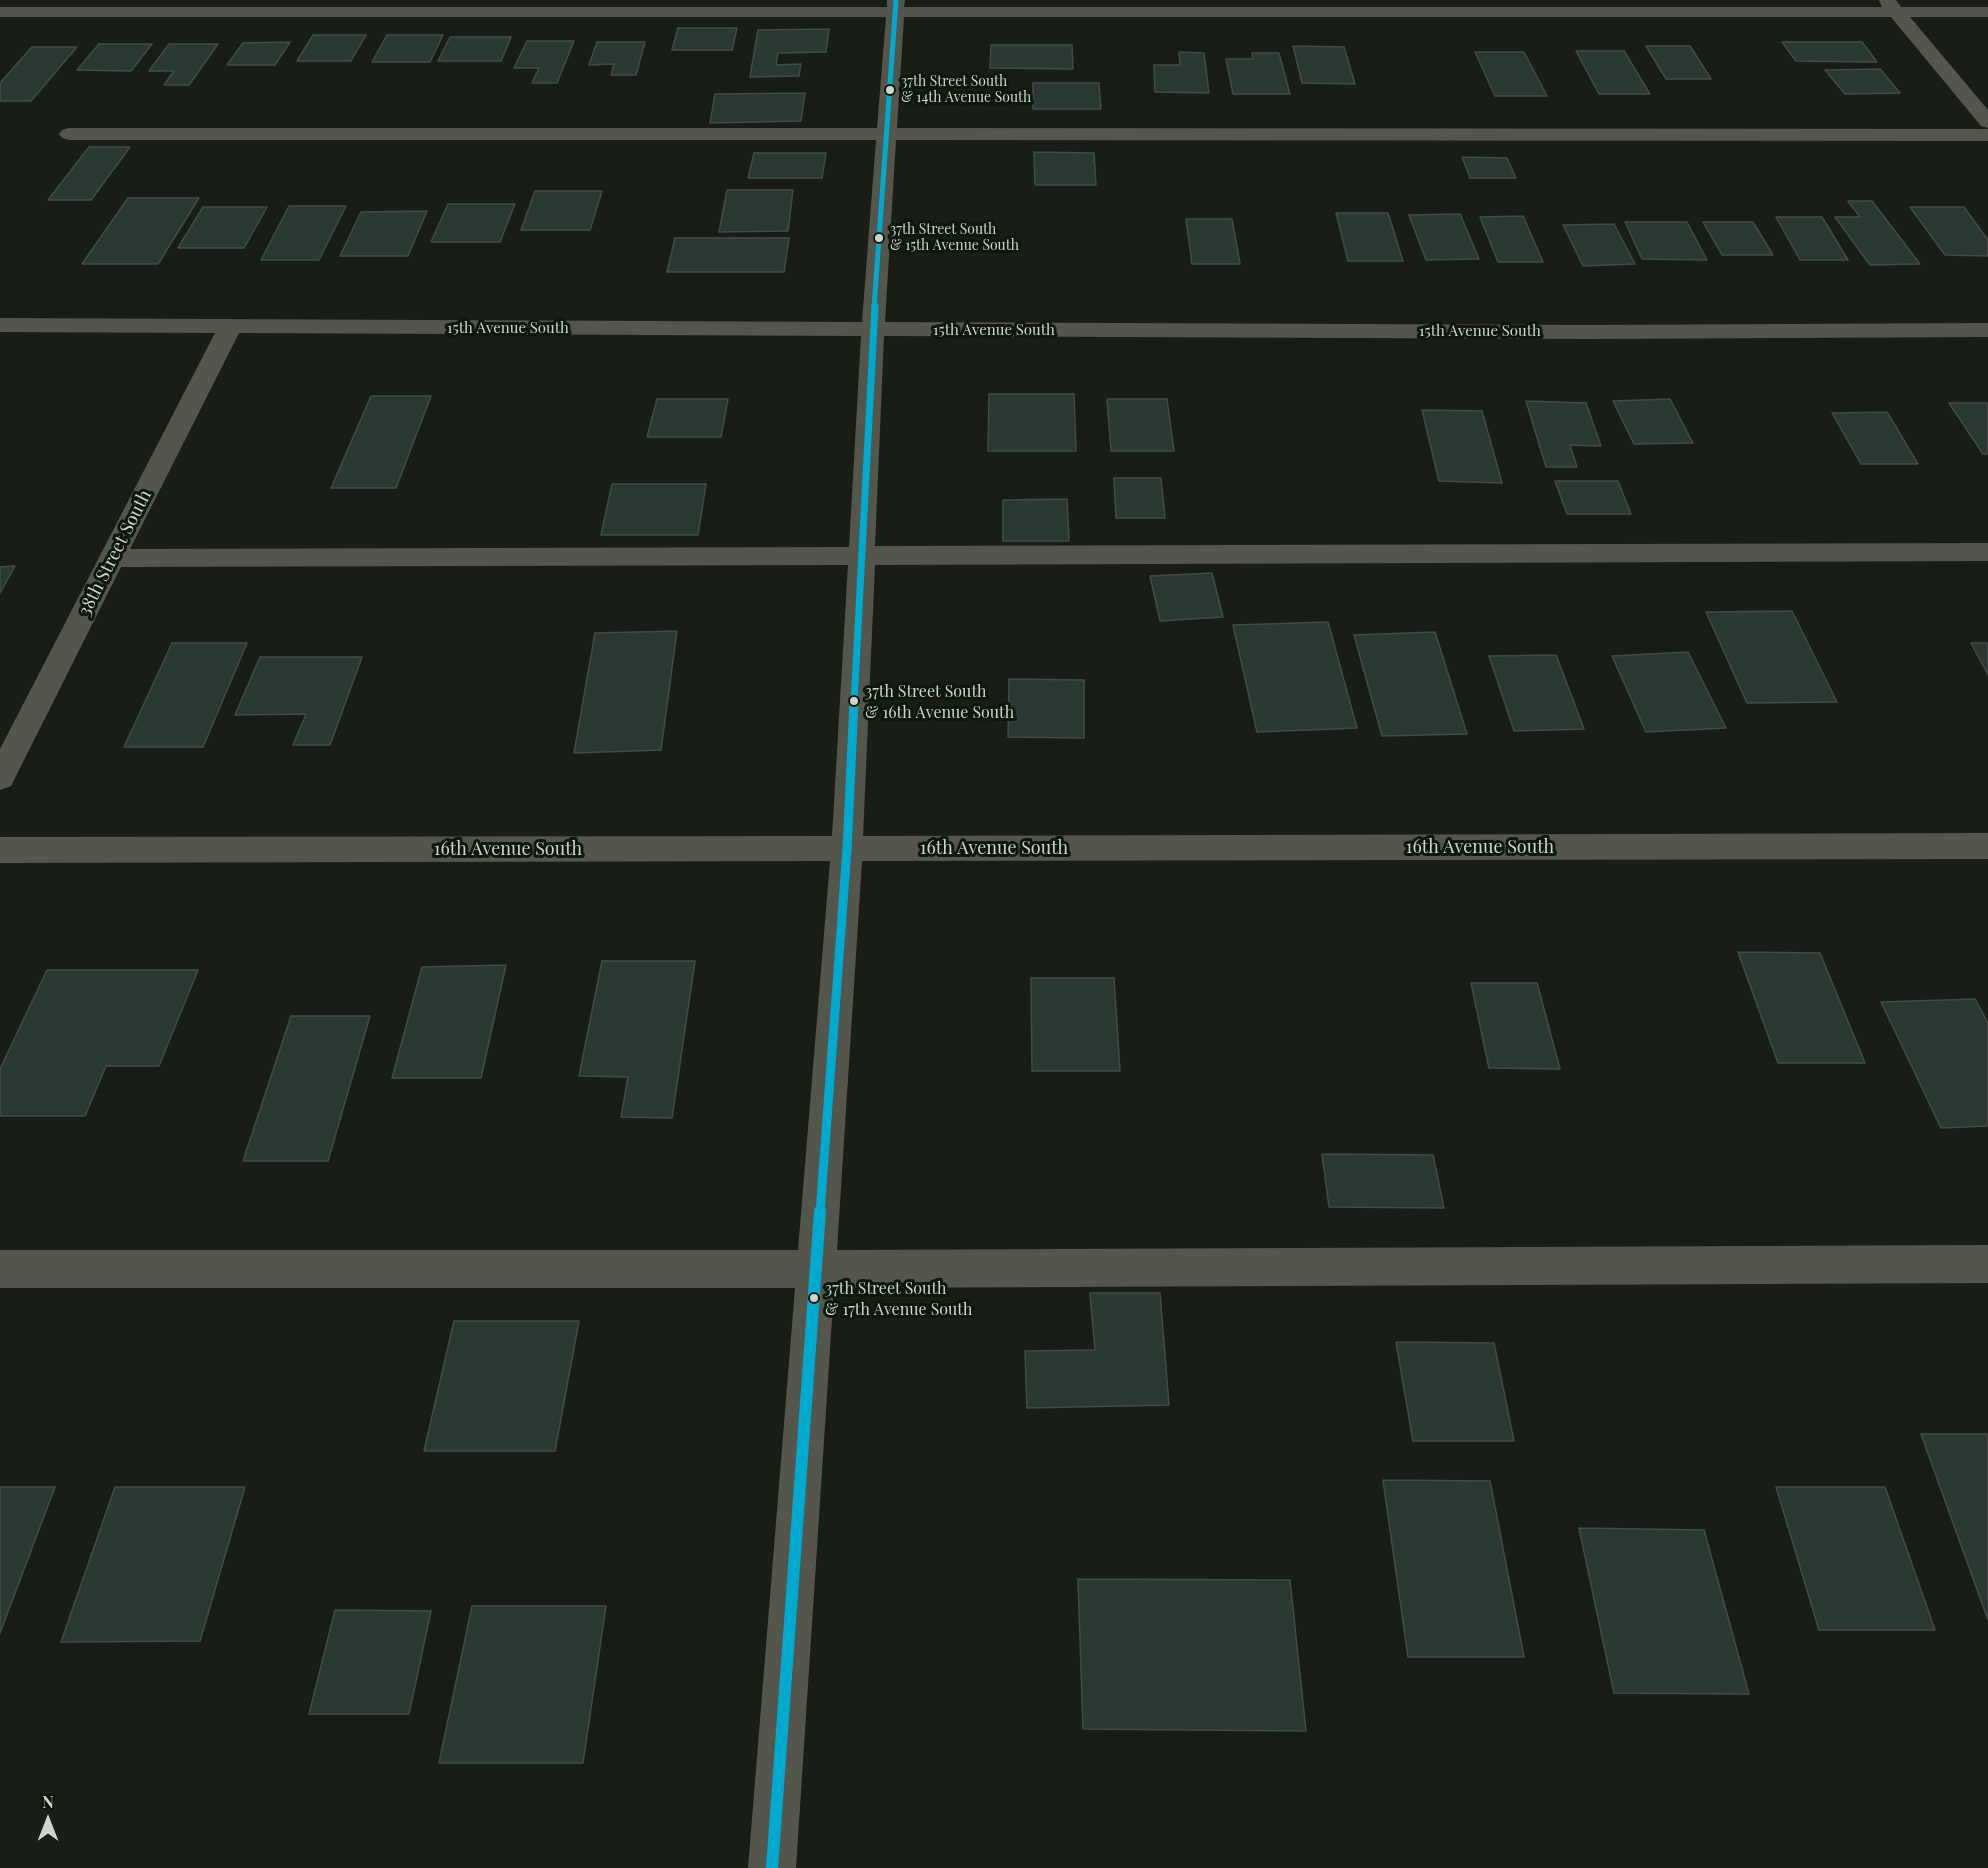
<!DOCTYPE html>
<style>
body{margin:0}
#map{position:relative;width:1988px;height:1868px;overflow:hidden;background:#181e16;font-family:"Playfair Display",serif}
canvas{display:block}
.north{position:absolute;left:18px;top:1790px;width:60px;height:60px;-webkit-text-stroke:4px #0c190a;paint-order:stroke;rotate:0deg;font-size:16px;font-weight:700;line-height:24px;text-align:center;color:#cdd6cc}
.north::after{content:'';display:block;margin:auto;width:21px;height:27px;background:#cdd6cc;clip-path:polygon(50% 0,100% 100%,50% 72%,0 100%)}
</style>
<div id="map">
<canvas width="1988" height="1868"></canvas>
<div class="north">N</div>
</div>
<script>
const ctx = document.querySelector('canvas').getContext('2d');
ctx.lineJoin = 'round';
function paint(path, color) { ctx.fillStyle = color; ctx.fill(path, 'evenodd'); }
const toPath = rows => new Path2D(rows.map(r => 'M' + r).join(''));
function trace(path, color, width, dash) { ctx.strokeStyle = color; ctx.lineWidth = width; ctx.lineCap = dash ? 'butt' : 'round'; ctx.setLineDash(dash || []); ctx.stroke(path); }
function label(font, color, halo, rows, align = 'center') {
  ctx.font = font + ' "Playfair Display",serif'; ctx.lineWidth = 6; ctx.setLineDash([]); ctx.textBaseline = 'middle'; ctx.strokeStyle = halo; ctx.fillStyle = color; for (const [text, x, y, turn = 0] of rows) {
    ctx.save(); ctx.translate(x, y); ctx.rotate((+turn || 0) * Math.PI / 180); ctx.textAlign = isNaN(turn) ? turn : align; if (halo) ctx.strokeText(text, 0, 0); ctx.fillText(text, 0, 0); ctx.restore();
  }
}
const building = toPath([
 [678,28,737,28,732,50,672,50,678,28],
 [829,29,826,52,778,53,776,65,801,64,799,76,750,77,758,30,829,29],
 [313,35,366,35,351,61,297,61,313,35],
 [387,35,443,35,430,62,372,62,387,35],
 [450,37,511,37,501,61,438,61,450,37],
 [527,41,574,41,557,83,532,83,539,68,514,68,527,41],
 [290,42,275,65,227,65,243,43,290,42],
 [597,42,645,42,636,75,611,75,614,64,589,65,597,42],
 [1782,42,1862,42,1877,62,1796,61,1782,42],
 [99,44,152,44,131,71,77,70,99,44],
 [169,44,218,44,189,85,164,85,174,71,149,71,169,44],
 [991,45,1072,45,1073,69,990,68,991,45],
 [1293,46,1344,47,1355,84,1302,83,1293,46],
 [1646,46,1690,46,1711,79,1666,79,1646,46],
 [32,47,77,47,31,101,0,101,0,83,32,47],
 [1576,51,1624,51,1650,94,1599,94,1576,51],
 [1179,52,1204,53,1209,93,1155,92,1154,65,1180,65,1179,52],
 [1475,52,1524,52,1547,96,1495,96,1475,52],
 [1252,53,1279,53,1290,94,1233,94,1226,59,1253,59,1252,53],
 [1880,69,1900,93,1845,94,1825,70,1880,69],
 [1033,83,1099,83,1101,109,1033,109,1033,83],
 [805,93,801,121,710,123,715,94,805,93],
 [89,147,130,147,91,200,48,200,89,147],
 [1034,152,1094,153,1096,185,1035,185,1034,152],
 [754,153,826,153,822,178,748,178,754,153],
 [1462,157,1507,158,1516,178,1470,178,1462,157],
 [727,190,793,190,788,231,719,232,727,190],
 [535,191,602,191,590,230,521,230,535,191],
 [128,198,199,198,158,264,82,264,128,198],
 [1848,201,1872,201,1920,264,1870,265,1835,217,1860,217,1848,201],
 [448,204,515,204,500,242,431,242,448,204],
 [289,206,346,206,319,260,261,260,289,206],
 [203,207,267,207,244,248,178,248,203,207],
 [1910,207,1964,207,1988,240,1988,256,1945,255,1910,207],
 [427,211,408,256,340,256,361,212,427,211],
 [1336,213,1388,213,1403,261,1348,261,1336,213],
 [1460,214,1479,259,1426,260,1409,215,1460,214],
 [1523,216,1543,262,1498,262,1480,217,1523,216],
 [1776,217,1822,217,1848,260,1800,260,1776,217],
 [1186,219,1232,219,1240,264,1192,264,1186,219],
 [1625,222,1687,222,1707,260,1642,259,1625,222],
 [1703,222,1753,222,1773,255,1722,255,1703,222],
 [1614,224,1635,264,1583,266,1563,225,1614,224],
 [675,238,789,238,784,272,667,272,675,238],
 [989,394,1074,394,1076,451,988,451,989,394],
 [371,396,431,396,396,488,331,488,371,396],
 [657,399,728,399,721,437,647,437,657,399],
 [1107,399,1167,399,1174,451,1111,451,1107,399],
 [1670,399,1693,443,1634,444,1613,401,1670,399],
 [1526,401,1586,403,1601,446,1570,445,1577,467,1546,467,1526,401],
 [1949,403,1988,403,1988,454,1983,454,1949,403],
 [1422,410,1482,411,1502,483,1439,481,1422,410],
 [1887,412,1918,464,1861,464,1832,413,1887,412],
 [1114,478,1161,478,1165,518,1116,518,1114,478],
 [1555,481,1618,481,1631,514,1567,514,1555,481],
 [612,484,706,484,698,535,601,535,612,484],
 [1067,499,1069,541,1003,541,1003,500,1067,499],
 [15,566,0,593,0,567,15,566],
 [1212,573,1223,617,1160,621,1150,576,1212,573],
 [1792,611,1837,702,1747,703,1706,612,1792,611],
 [1328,622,1357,728,1257,732,1233,625,1328,622],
 [677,631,661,750,574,753,595,633,677,631],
 [1435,632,1467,734,1382,736,1354,635,1435,632],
 [172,643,247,643,203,747,124,747,172,643],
 [1971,643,1988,643,1988,675,1971,643],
 [1688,652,1726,728,1646,732,1612,656,1688,652],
 [1556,655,1584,729,1514,731,1489,656,1556,655],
 [260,657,362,657,330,745,293,745,306,714,235,715,260,657],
 [1009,679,1084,680,1084,738,1008,737,1009,679],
 [1738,952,1820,953,1865,1063,1778,1063,1738,952],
 [602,961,695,961,672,1118,621,1117,628,1077,579,1076,602,961],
 [506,965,481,1078,392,1078,422,967,506,965],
 [47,970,198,970,159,1066,106,1066,85,1116,0,1116,0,1069,47,970],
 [1031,978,1114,978,1120,1071,1032,1071,1031,978],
 [1471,983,1537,983,1560,1069,1489,1068,1471,983],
 [1975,999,1988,1023,1988,1126,1941,1128,1881,1002,1975,999],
 [291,1016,370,1016,328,1161,243,1161,291,1016],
 [1322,1154,1433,1155,1444,1208,1329,1207,1322,1154],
 [1090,1293,1160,1293,1169,1405,1027,1408,1025,1351,1095,1350,1090,1293],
 [454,1321,579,1321,555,1451,424,1451,454,1321],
 [1396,1342,1494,1343,1514,1441,1413,1441,1396,1342],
 [1921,1434,1988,1434,1988,1620,1921,1434],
 [1383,1480,1490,1481,1524,1657,1408,1657,1383,1480],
 [0,1487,55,1487,0,1633,0,1487],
 [115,1487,245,1487,200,1641,61,1642,115,1487],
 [1776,1487,1885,1487,1935,1630,1819,1630,1776,1487],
 [1579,1528,1704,1530,1749,1694,1614,1693,1579,1528],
 [1078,1579,1290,1580,1306,1731,1083,1729,1078,1579],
 [472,1606,606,1606,583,1763,439,1763,472,1606],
 [335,1610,431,1611,409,1714,309,1714,335,1610]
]);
const minor = toPath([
 [887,0,905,0,904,7,1882,7,1879,0,1896,0,1901,7,1988,7,1988,17,1910,17,1988,110,1988,128,1981,126,1891,17,904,17,897,128,1988,129,1988,141,896,140,885,322,1586,325,1988,323,1988,337,1586,339,884,336,875,546,1988,543,1988,561,875,565,863,836,1988,833,1988,859,862,861,837,1250,1988,1245,1988,1283,834,1288,796,1868,748,1868,795,1288,0,1288,0,1250,798,1250,830,861,0,863,0,837,832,836,848,565,121,567,11,786,0,790,0,749,215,333,0,332,0,318,862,322,876,140,69,140,62,138,59,134,62,130,69,128,877,128,886,17,0,17,0,7,887,7,887,0],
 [239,333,861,336,849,547,130,549,239,333]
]);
const bus1Far3 = toPath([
 [874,308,896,0]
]);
const bus1Far2 = toPath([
 [854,703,875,306]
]);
const bus1Far1 = toPath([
 [820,1213,847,849,854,702]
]);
const bus1 = toPath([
 [772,1868,820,1211]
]);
const markers = [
 [890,90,5,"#cdd6cc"],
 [879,238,5,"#cdd6cc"],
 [854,701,5,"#cdd6cc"],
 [814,1298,5,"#cdd6cc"]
];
const farBusnames = [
 ["37th Street South",901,82],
 ["& 14th Avenue South",901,98],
 ["37th Street South",890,230],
 ["& 15th Avenue South",890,246]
];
const farStreetnames = [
 ["15th Avenue South",508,328],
 ["15th Avenue South",994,330],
 ["15th Avenue South",1480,331]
];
const busNames = [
 ["37th Street South",865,692],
 ["& 16th Avenue South",865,713],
 ["37th Street South",825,1289],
 ["& 17th Avenue South",825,1310]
];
const streetNames = [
 ["38th Street South",115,553,-63],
 ["16th Avenue South",1480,847],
 ["16th Avenue South",994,848],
 ["16th Avenue South",508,849]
];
paint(building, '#293831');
trace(building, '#444b46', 1.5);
paint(minor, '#54564c');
trace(bus1Far3, '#00a9ce', 5);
trace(bus1Far2, '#00a9ce', 7);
trace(bus1Far1, '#00a9ce', 9);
trace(bus1, '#00a9ce', 12);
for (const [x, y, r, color] of markers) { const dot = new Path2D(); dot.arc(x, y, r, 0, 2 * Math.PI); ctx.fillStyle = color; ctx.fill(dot); trace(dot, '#0c190a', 2); }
label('14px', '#cdd6cc', '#0c190a', farBusnames, 'left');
label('15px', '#cdd6cc', '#0c190a', farStreetnames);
label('16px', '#cdd6cc', '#0c190a', busNames, 'left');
label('18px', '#cdd6cc', '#0c190a', streetNames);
</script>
